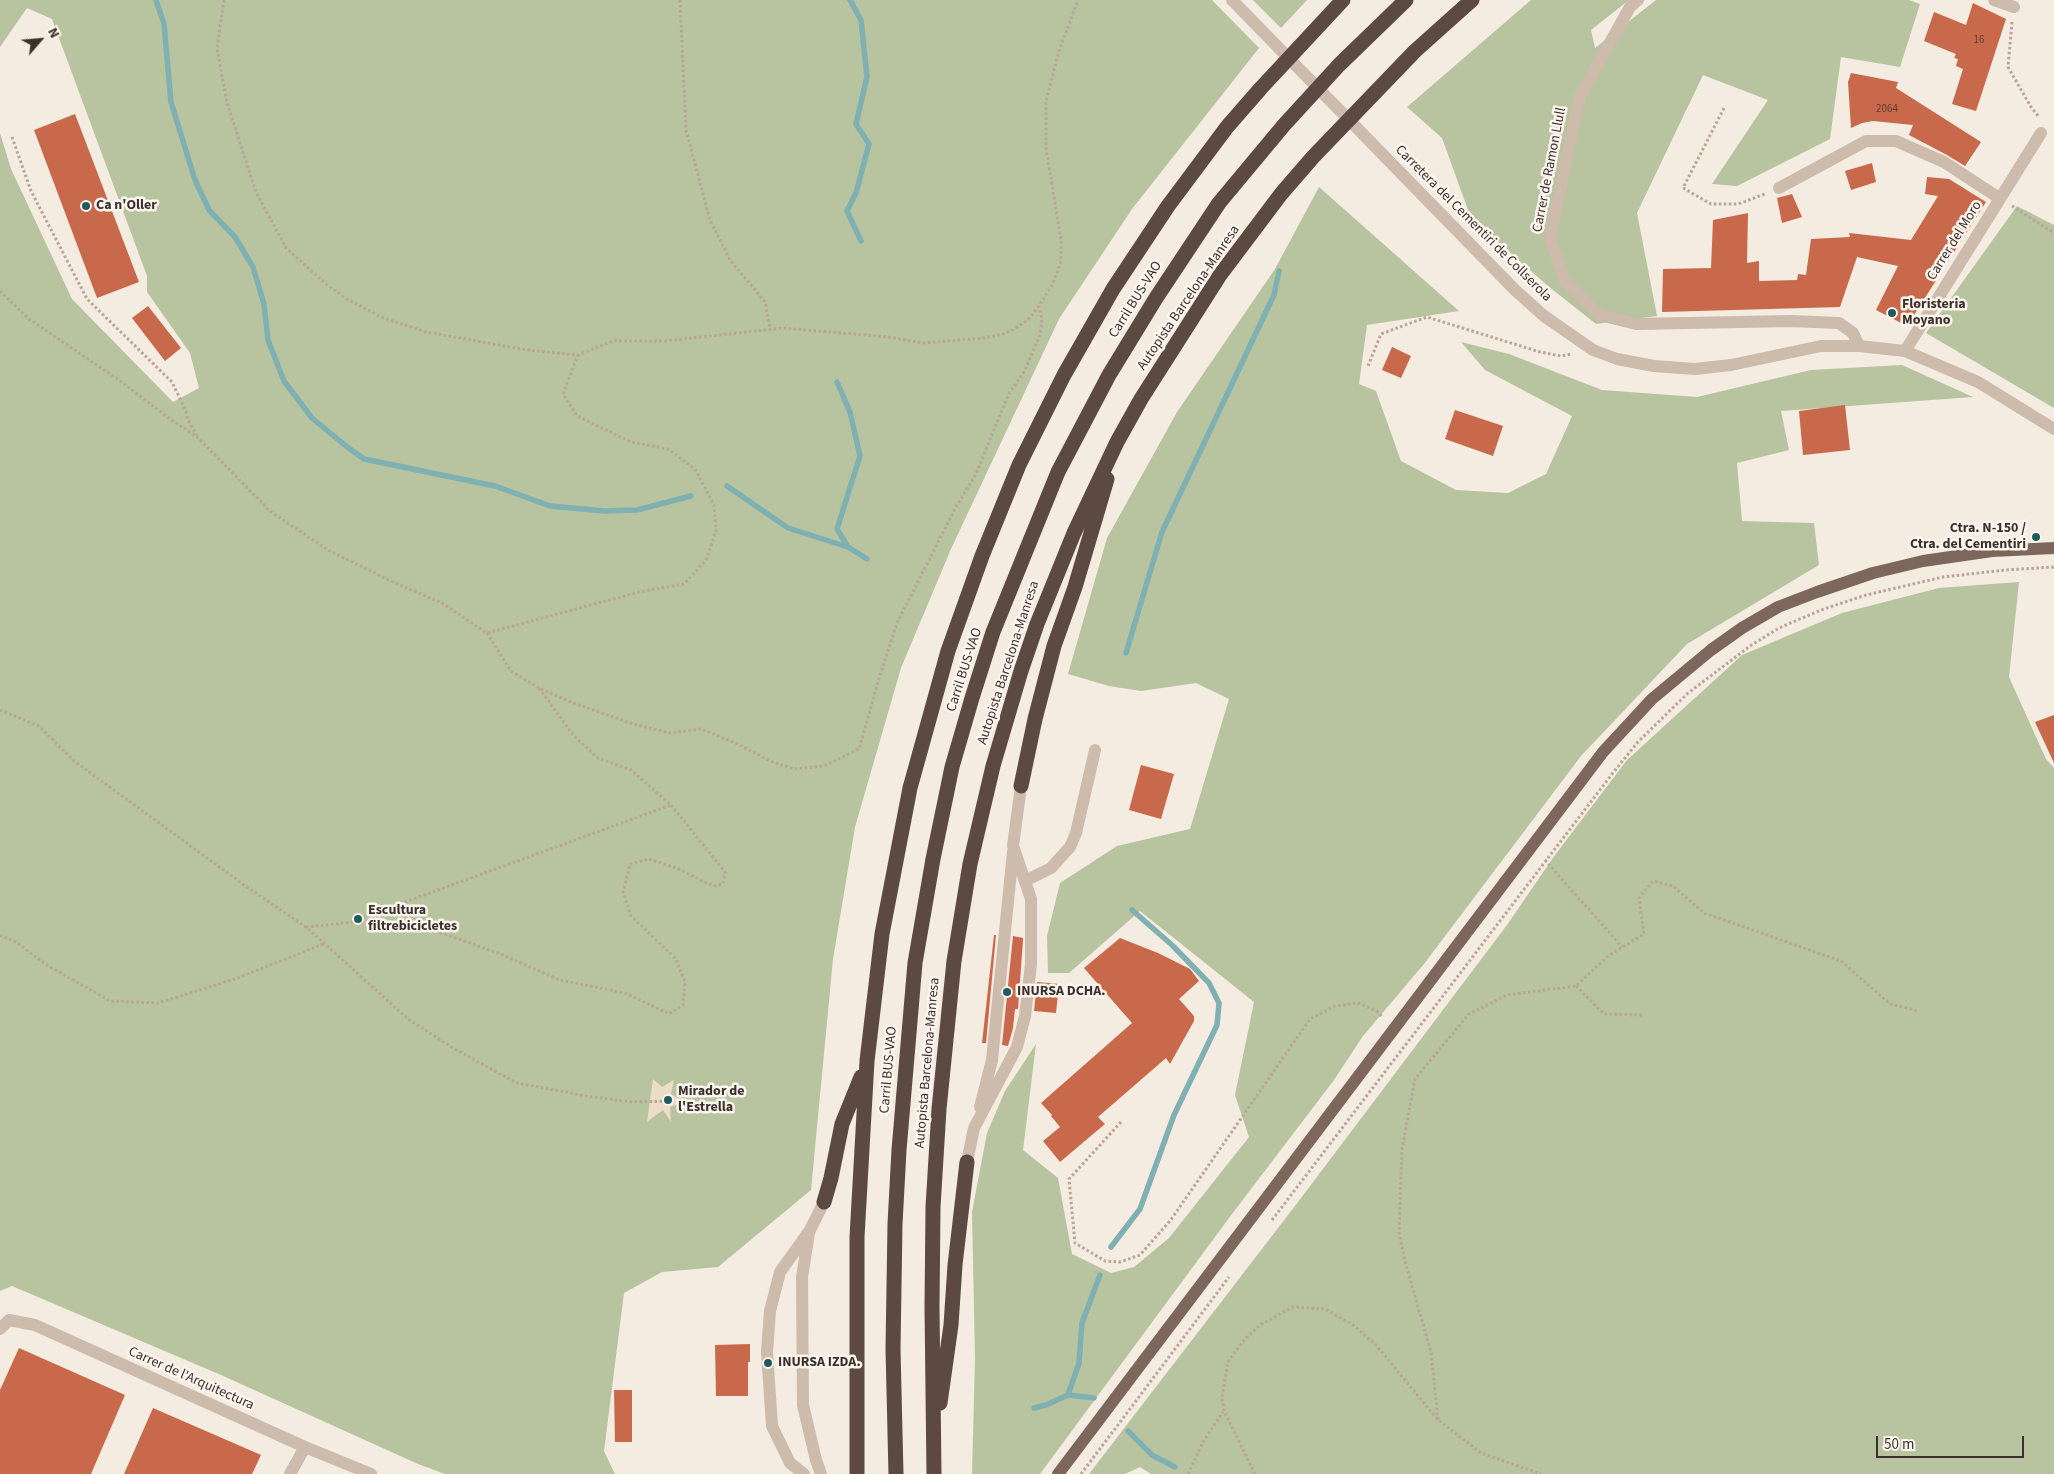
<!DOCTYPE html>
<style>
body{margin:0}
#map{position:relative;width:2054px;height:1474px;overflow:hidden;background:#f4ebe1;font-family:"Source Sans 3",sans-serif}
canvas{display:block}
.north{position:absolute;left:15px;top:15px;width:50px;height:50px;-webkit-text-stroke:4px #fbf5ee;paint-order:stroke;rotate:63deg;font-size:14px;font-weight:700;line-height:20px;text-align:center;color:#3b302b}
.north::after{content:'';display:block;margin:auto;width:18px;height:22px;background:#3b302b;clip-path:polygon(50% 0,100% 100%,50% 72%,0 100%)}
.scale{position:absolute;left:1876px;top:1436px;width:148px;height:22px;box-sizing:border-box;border:2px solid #3b302b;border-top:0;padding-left:6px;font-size:15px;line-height:18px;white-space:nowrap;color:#3b302b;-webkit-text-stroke:4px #fbf5ee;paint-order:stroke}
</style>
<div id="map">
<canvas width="2054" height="1474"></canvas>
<div class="north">N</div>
<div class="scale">50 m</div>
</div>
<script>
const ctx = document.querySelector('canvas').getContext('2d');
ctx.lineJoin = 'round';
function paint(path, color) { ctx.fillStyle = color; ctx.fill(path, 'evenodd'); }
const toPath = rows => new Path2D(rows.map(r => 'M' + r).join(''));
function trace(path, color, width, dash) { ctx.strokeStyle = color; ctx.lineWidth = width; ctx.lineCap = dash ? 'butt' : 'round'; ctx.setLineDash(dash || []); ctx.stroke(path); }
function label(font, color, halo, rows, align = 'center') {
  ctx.font = font + ' "Source Sans 3",sans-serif'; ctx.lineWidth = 5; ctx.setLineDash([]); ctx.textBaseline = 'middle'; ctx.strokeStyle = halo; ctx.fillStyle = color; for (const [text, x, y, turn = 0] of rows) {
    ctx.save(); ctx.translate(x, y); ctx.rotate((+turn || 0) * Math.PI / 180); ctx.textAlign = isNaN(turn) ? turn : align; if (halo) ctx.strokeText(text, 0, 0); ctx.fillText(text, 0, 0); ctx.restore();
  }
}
const green = toPath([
 [0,0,1212,0,1259,48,1132,209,1059,319,951,549,901,668,855,827,833,959,811,1190,718,1267,662,1272,624,1293,604,1451,615,1474,445,1474,418,1464,221,1375,12,1286,0,1291,0,133,11,169,72,299,173,402,199,388,190,353,147,292,147,276,52,19,27,8,0,47],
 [1253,0,1307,0,1281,28],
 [1531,0,1629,0,1591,30,1595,48,1656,0,1909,0,1920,4,1900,67,1841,57,1830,139,1737,186,1712,184,1768,100,1703,75,1637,213,1657,316,1596,324,1548,286,1471,218,1442,138,1407,107],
 [1319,187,1459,311,1367,325,1359,384,1376,391,1401,461,1456,490,1508,493,1546,474,1572,416,1485,370,1461,342,1509,354,1602,390,1697,397,1811,370,1902,365,1973,397,1781,411,1789,450,1737,463,1742,521,1814,523,1819,565,1687,644,1581,756,1424,964,1363,1036,1334,1080,1229,1218,1040,1474,972,1474,975,1359,972,1212,987,1133,1005,1091,1036,1044,1023,1150,1058,1178,1072,1254,1111,1273,1134,1267,1169,1238,1249,1137,1235,1095,1254,1002,1140,911,1069,973,1048,973,1047,936,1060,883,1117,846,1190,829,1229,699,1196,683,1141,691,1109,686,1068,674,1107,538,1177,412,1275,269],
 [2017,206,2054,225,2054,408,1926,333],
 [2019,582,2009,677,2046,759,2054,768,2054,1474,1151,1474,1140,1467,1125,1474,1089,1474,1298,1202,1507,925,1555,855,1627,760,1742,655,1842,613,1939,588]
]);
const plaza = toPath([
 [653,1079,662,1087,674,1080,671,1094,684,1102,670,1107,671,1122,663,1110,647,1122]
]);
const stream = toPath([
 [156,0,164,24,171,102,195,180,209,210,235,237,253,267,264,304,268,340,284,381,312,418,346,446,364,459,495,486,550,506,604,511,637,510,691,496],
 [850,0,861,20,867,77,856,124,869,144,856,193,847,211,861,241],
 [837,382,850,412,860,456,837,529,848,547],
 [727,486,788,528,848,547,867,559],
 [1126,653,1162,532,1274,295,1279,271],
 [1111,1247,1140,1209,1174,1115,1217,1025,1219,1003,1209,983,1172,945,1132,910],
 [1068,1395,1079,1363,1082,1323,1100,1275],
 [1034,1408,1046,1405,1068,1395,1094,1398],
 [1128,1431,1152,1455,1175,1467]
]);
const building = toPath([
 [1973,3,2006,19,1976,111,1952,104,1963,69,1956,66,1958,59,1954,58,1956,54,1924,41,1934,12,1966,25],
 [1851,73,1898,82,1896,88,1981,142,1965,166,1947,155,1909,135,1913,125,1873,121,1862,123,1851,128,1848,82],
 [75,114,139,282,97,298,34,130],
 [1872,163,1876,182,1851,190,1845,171],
 [1927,177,1949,179,1986,202,1907,326,1876,310,1898,266,1857,257,1840,307,1662,312,1663,269,1711,268,1713,220,1748,213,1747,263,1759,261,1759,281,1797,280,1798,274,1806,275,1811,239,1850,237,1849,233,1911,240,1938,196,1925,194],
 [1792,194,1802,217,1782,223,1777,198],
 [148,306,181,348,165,361,132,318],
 [1392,347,1411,356,1401,378,1382,370],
 [1845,405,1850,450,1803,455,1799,411],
 [1455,410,1503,426,1493,456,1445,439],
 [2054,715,2054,763,2035,722],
 [1141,765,1174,774,1161,819,1129,810],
 [994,935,996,935,986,1043,982,1043],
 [1013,936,1023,938,1023,940,1018,1009,1015,1009,1013,1028,1008,1046,1002,1045],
 [1120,938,1158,953,1190,969,1199,981,1179,999,1194,1016,1194,1021,1170,1064,1166,1058,1098,1117,1105,1124,1060,1162,1043,1141,1060,1127,1051,1116,1052,1115,1041,1103,1132,1023,1084,968],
 [1037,982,1059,984,1056,1013,1034,1011],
 [750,1344,750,1362,748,1362,748,1396,716,1396,715,1345],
 [19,1348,125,1395,91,1474,0,1474,0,1390],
 [614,1390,632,1390,632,1442,615,1442],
 [153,1408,261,1455,252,1474,124,1474]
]);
const path = toPath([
 [224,0,217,48,227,103,256,192,286,248,325,283,345,298,381,317,426,332,527,350,578,355,613,341,665,341,783,328,888,337,923,343,984,338,1004,334,1016,328,1028,320,1039,306,1053,283,1061,261,1061,240,1046,148,1046,101,1059,51,1078,0],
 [680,0,686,130,710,220,730,260,765,302,770,329],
 [2012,22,2008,67,2031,107,2039,117],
 [1724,108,1683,188,1711,204,1738,204,1765,194],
 [12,137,31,191,87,299,172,382,185,409,188,420,197,435],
 [2012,206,2054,233],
 [0,291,29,319,119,380,170,419,197,437,271,512,328,550,391,581,442,603,487,633,639,592,684,584,706,560,716,531,714,505,695,469,668,449,631,442,577,416,563,394,578,355],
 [1368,366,1381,334,1427,317,1540,352,1561,356,1572,354],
 [487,633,511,671,539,688,576,704,633,724,670,733,701,729,738,744,770,761,794,769,824,766,859,749,880,675,897,623,956,507,976,474,1008,395,1024,372,1040,335,1042,319,1039,307],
 [0,710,39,726,74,761,251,890,306,927,408,1019,453,1048,517,1083,586,1096,632,1102,670,1101],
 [1545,860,1622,947],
 [353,921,671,805],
 [306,927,353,922,436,931,498,953,560,980,625,993,669,1014,683,1005,685,982,676,959,631,916,623,892,630,864,649,859,679,869,704,882,716,886,723,884,725,872,671,805,631,770,598,758,573,735,539,688],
 [0,935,16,942,45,964,110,1001,158,1003,235,979,326,943],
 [1576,986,1604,1014,1643,1015],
 [1121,1122,1069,1179,1075,1243,1105,1261,1120,1262,1140,1255,1170,1221,1310,1019,1335,1006,1358,1003,1377,1011,1383,1018],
 [1272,1220,1612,774,1638,742,1687,694,1750,646,1779,628,1821,610,1866,595,1943,577,2005,570,2054,567],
 [1438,1420,1431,1352,1405,1261,1399,1233,1402,1149,1415,1079,1469,1014,1507,995,1576,986,1608,956,1644,934,1639,898,1653,881,1673,886,1704,913,1841,961,1890,1004,1919,1011],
 [1081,1474,1229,1277],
 [1188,1474,1203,1442,1223,1412],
 [1255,1474,1224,1411,1222,1397,1228,1362,1244,1340,1260,1325,1293,1307,1325,1309,1353,1325,1376,1345,1438,1420,1481,1453,1541,1474]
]);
const minor = toPath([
 [1232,0,1515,290,1544,316,1593,350,1617,359,1654,366,1695,369,1731,365,1821,346,1859,346,1905,351,1978,382,2054,429],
 [1638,0,1630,7,1580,96,1550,238,1565,282,1600,315,1636,324,1791,321,1839,323,1853,333,1859,346],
 [1994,0,2014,7],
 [1779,188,1866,141,1896,141,1944,162,1999,198],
 [1905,351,2041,133],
 [1025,881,1051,868,1070,847,1076,833,1095,750],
 [980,1107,992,1060,1013,852],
 [967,1162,974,1128,1017,1047,1025,1016,1031,964,1031,899,1013,846,1021,786],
 [809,1233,802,1277,803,1405,816,1460,821,1474],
 [0,1329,9,1320,35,1325,305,1447,371,1474],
 [290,1474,305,1447],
 [804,1474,790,1463,772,1426,767,1352,770,1311,780,1272,810,1230,824,1202]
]);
const major = toPath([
 [1058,1474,1603,752,1652,699,1711,650,1742,628,1778,607,1817,592,1873,573,1923,561,1992,551,2054,548]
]);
const highway = toPath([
 [1021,786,1035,719,1054,646,1075,587,1107,479],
 [824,1202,831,1178,842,1124,861,1077],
 [940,1403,951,1325,955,1265,967,1162],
 [857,1474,857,1237,867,1061,882,934,910,788,948,651,982,556,1019,465,1064,375,1113,289,1168,206,1227,127,1261,88,1343,0],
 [896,1474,893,1349,895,1224,899,1150,915,963,933,859,952,767,972,698,993,632,1058,472,1109,375,1156,298,1219,203,1284,125,1339,65,1406,0],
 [934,1474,932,1307,933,1207,939,1109,954,961,970,864,993,766,1021,671,1037,624,1074,533,1117,442,1141,399,1220,275,1281,194,1313,157,1415,51,1472,0]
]);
const markers = [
 [86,206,5,"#1f5a5e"],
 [1892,313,5,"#1f5a5e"],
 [2036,537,5,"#1f5a5e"],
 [358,919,5,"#1f5a5e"],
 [1007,992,5,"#1f5a5e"],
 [668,1100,5,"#1f5a5e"],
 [768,1363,5,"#1f5a5e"]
];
const numberNames = [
 ["16",1979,41],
 ["2064",1887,110]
];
const streetNames = [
 ["Carrer de Ramon Llull",1550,170,-79],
 ["Carretera del Cementiri de Collserola",1473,224,45],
 ["Carrer del Moro",1955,241,-58],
 ["Autopista Barcelona-Manresa",1189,298,-56],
 ["Carril BUS-VAO",1136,300,-58],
 ["Autopista Barcelona-Manresa",1009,663,-72],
 ["Carril BUS-VAO",965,670,-72],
 ["Autopista Barcelona-Manresa",928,1063,-85],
 ["Carril BUS-VAO",889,1070,-85],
 ["Carrer de l'Arquitectura",191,1379,24]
];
const poiNames = [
 ["Ca n'Oller",96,206],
 ["Floristeria",1902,305],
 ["Moyano",1902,321],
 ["Ctra. N-150 /",2026,529,"right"],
 ["Ctra. del Cementiri",2026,545,"right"],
 ["Escultura",368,911],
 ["filtrebicicletes",368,927],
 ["INURSA DCHA.",1017,992],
 ["Mirador de",678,1092],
 ["l'Estrella",678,1108],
 ["INURSA IZDA.",778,1363]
];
paint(green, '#b8c4a0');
paint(plaza, '#ecdcc8');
trace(stream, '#7fb0b2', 5.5);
paint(building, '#c8694b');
trace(path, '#b9a596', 3, [2.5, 2.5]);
trace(minor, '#cdbbac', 12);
trace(major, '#7d675c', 12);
trace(highway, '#5c4a42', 15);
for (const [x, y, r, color] of markers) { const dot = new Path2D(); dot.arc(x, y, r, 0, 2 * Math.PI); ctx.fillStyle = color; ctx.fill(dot); trace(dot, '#fbf5ee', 2); }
label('11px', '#5e3e33', null, numberNames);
label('14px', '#3b302b', '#fbf5ee', streetNames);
label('bold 14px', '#3b302b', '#fbf5ee', poiNames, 'left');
</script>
